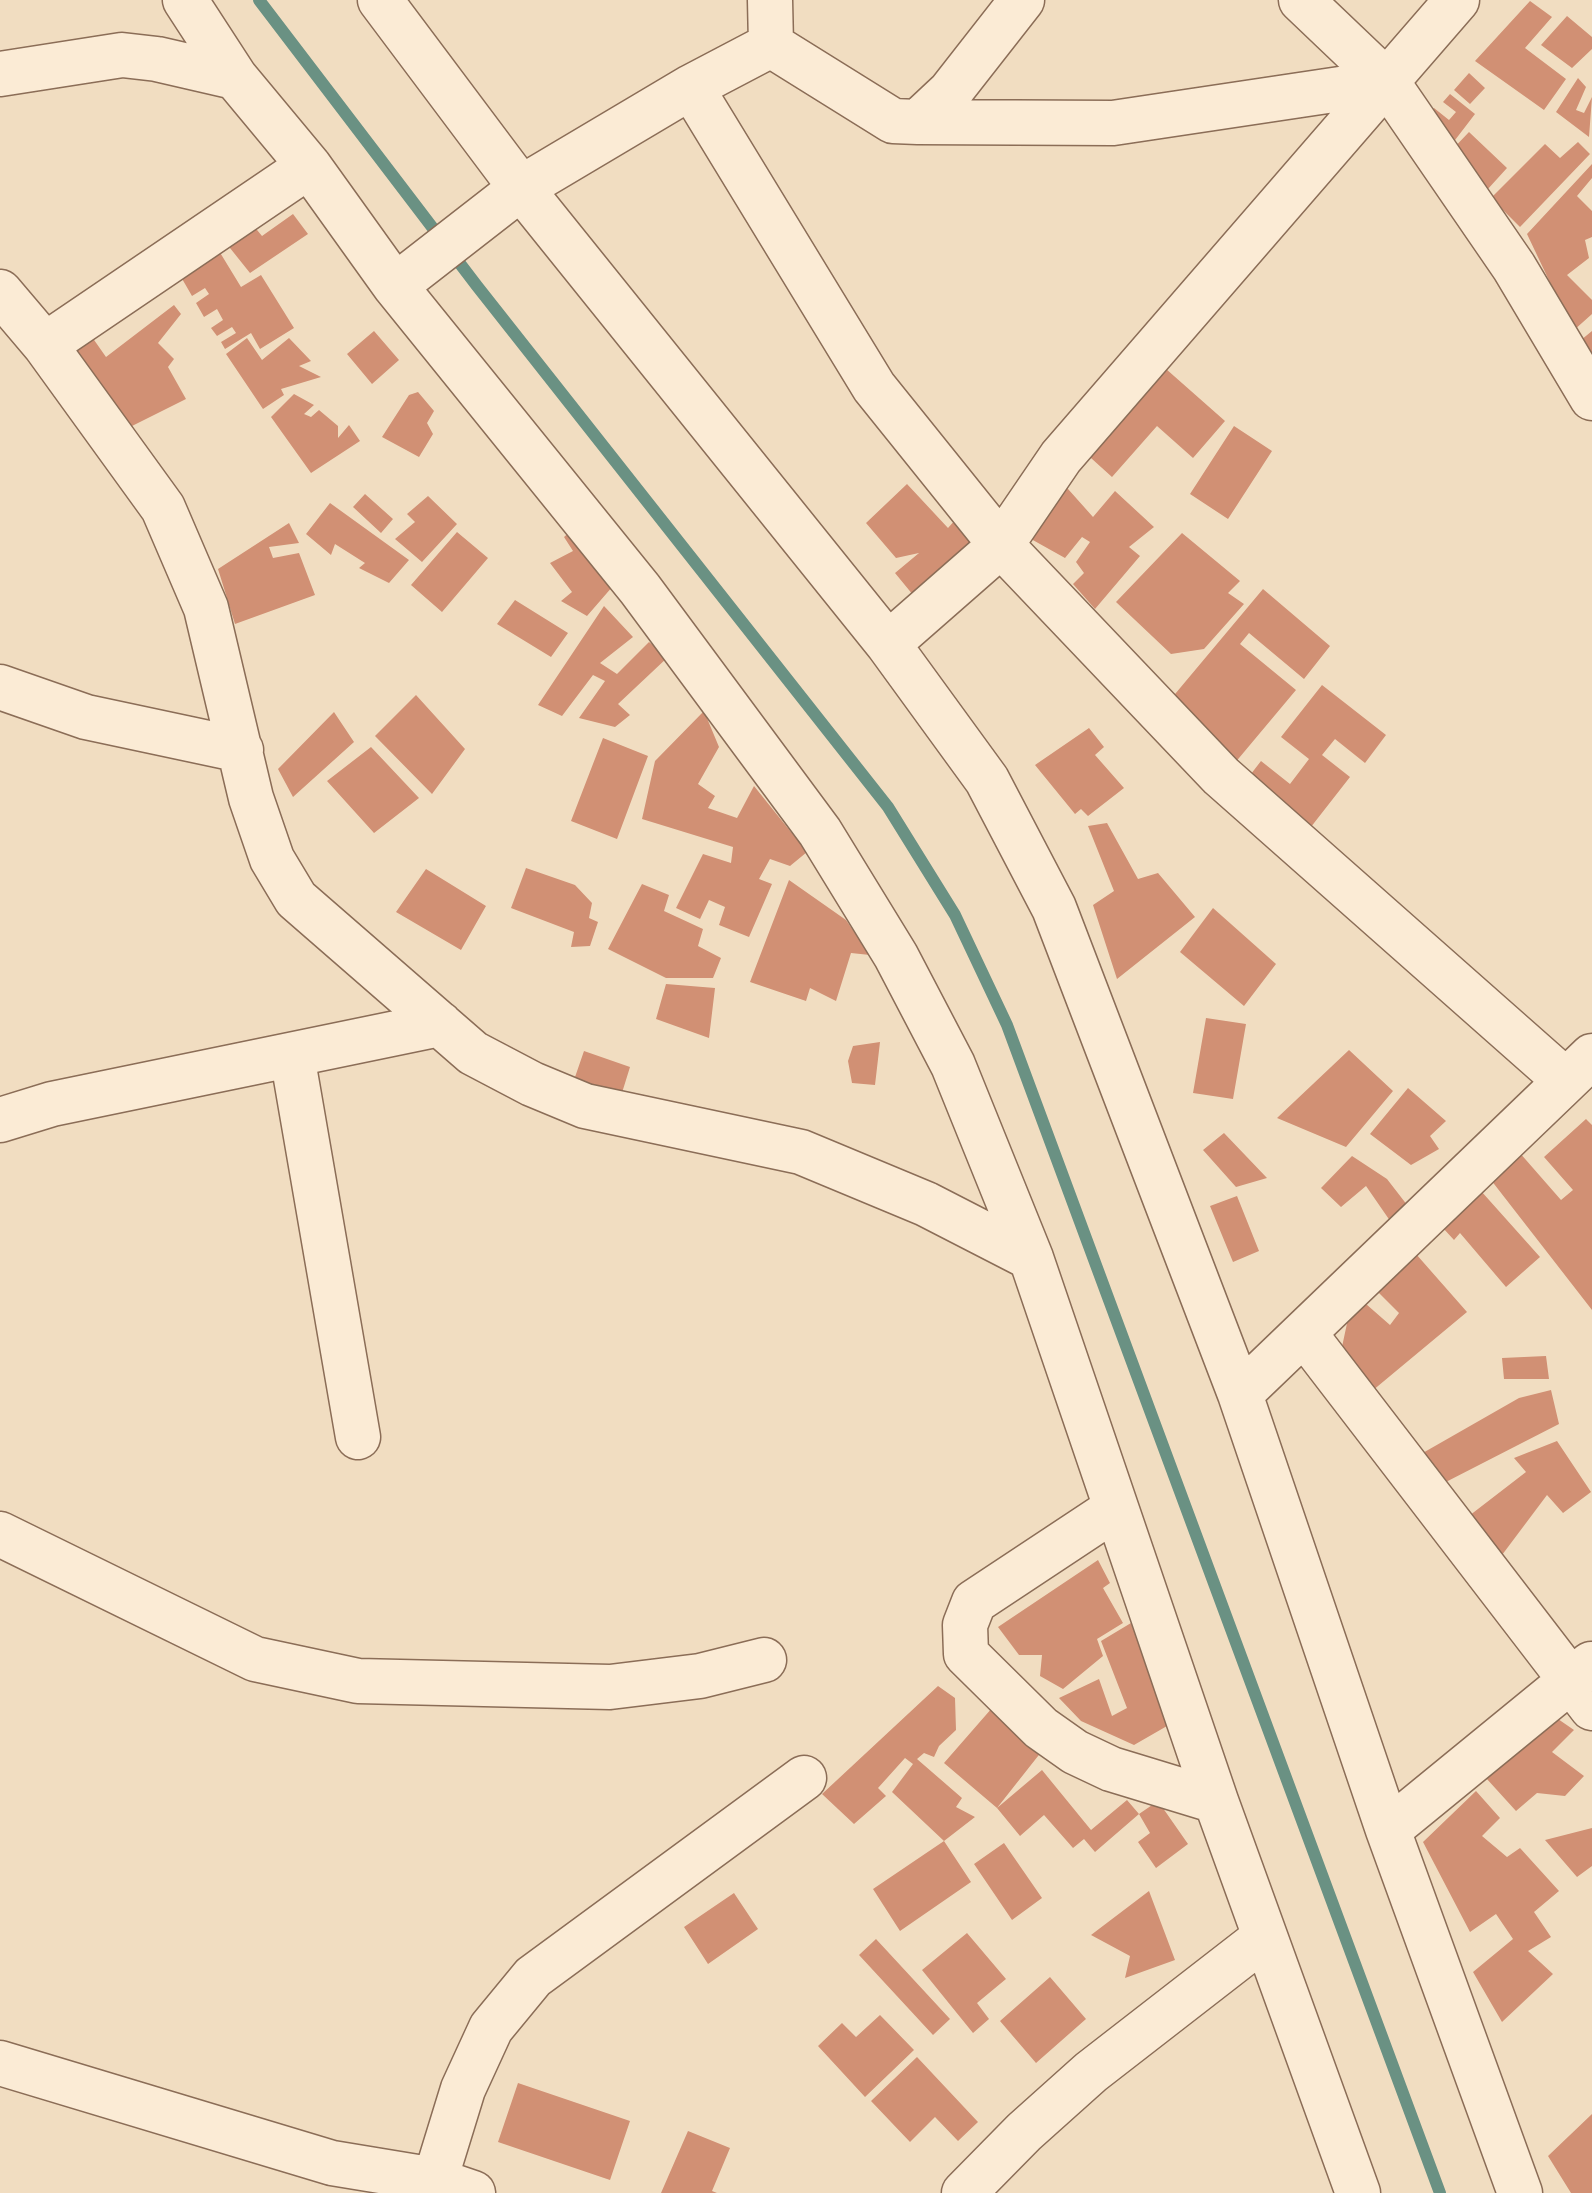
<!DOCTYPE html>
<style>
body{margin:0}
canvas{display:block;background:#f1ddc1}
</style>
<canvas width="1592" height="2193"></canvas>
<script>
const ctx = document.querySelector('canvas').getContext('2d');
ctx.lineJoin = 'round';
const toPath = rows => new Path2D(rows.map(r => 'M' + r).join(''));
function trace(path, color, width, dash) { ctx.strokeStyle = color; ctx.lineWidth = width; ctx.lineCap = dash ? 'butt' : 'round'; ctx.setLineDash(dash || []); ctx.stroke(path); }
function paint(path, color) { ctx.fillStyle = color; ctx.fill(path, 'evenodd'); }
const stream = toPath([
 [259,0,477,286,888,807,955,915,1007,1025,1440,2193]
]);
const building = toPath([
 [1530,1,1552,17,1525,48,1566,79,1544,110,1475,61],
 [1567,16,1592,37,1592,49,1572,68,1541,45],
 [1469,73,1485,88,1470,104,1454,90],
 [1578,78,1586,87,1576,110,1584,113,1592,97,1589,137,1556,112],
 [1450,94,1475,114,1452,144,1423,121,1434,108,1449,120,1456,112,1443,102],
 [1469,132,1507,168,1487,190,1448,154],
 [1578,142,1590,154,1520,227,1491,198,1545,144,1560,158],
 [1592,164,1592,178,1577,196,1592,211,1592,237,1585,240,1589,258,1567,275,1592,300,1592,314,1573,331,1527,234],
 [293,214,308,234,250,273,222,238,248,219,262,236],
 [216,246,241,287,261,275,294,328,260,349,251,333,225,349,221,342,236,333,232,327,217,336,211,328,223,320,217,309,204,317,196,303,209,294,205,288,192,296,177,270],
 [174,305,181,314,158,343,174,359,168,367,186,399,124,430,64,355,92,337,106,357],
 [374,331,399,360,372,384,347,354],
 [1592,331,1592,360,1581,340],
 [247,338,262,360,289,338,311,361,299,366,321,377,281,389,284,395,263,409,226,354],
 [1157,361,1225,421,1193,458,1157,426,1112,477,1081,449],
 [418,392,434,411,427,423,433,434,419,457,382,437,409,395],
 [294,394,314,405,304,414,311,417,319,410,338,426,338,438,349,425,360,441,311,473,271,417],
 [1234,426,1272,451,1228,519,1190,494],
 [1060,480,1093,517,1115,491,1154,527,1129,547,1140,556,1095,609,1073,584,1084,573,1076,562,1090,542,1082,537,1065,558,1031,539],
 [907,484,948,528,956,519,980,548,918,601,895,573,919,553,896,558,866,523],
 [365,494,393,519,381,533,353,507],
 [428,496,457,524,422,562,395,539,415,522,407,514],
 [330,503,409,560,389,583,359,568,365,563,335,544,331,555,306,534],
 [289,523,299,543,269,547,273,558,299,553,315,595,235,624,218,569],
 [580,523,626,571,587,616,561,601,572,592,550,563,573,551,564,537],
 [457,532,488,558,442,612,411,585],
 [1182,533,1240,581,1228,593,1244,604,1204,649,1171,654,1116,602],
 [1263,589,1330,646,1304,679,1249,633,1240,644,1296,690,1234,764,1165,706],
 [515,600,568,633,551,657,497,624],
 [604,606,633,637,600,663,617,674,649,642,668,657,618,704,630,715,615,727,579,718,605,681,593,675,562,716,538,705],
 [1322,685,1386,735,1365,763,1335,739,1322,755,1350,777,1307,832,1244,783,1261,761,1290,784,1309,759,1281,737],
 [416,695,465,749,432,794,375,736],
 [704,711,719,747,698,784,715,796,708,808,737,818,754,786,807,852,790,866,770,859,759,879,772,884,749,937,719,925,725,907,709,900,700,919,676,908,703,854,731,863,733,847,642,819,655,761],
 [334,712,354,742,293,797,278,769],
 [1089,728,1104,747,1095,755,1124,788,1088,816,1081,809,1075,814,1035,765],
 [603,738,648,756,617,839,571,821],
 [371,747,419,798,374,833,327,781],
 [1107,823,1138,879,1158,873,1195,917,1117,979,1093,905,1114,891,1088,826],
 [526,868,575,885,592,903,589,918,598,922,590,946,571,947,574,932,511,908],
 [426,869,486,906,461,950,396,912],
 [789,880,846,920,870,955,851,953,836,1001,810,988,806,1001,750,982],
 [642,884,669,895,664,911,703,929,698,946,721,958,713,978,666,978,608,949],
 [1213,908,1276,964,1244,1006,1180,952],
 [666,984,715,988,709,1038,656,1019],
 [1206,1018,1246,1024,1233,1099,1193,1093],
 [880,1042,875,1085,852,1083,848,1061,853,1046],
 [1349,1050,1393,1091,1346,1147,1277,1118],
 [584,1051,630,1067,621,1096,574,1080],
 [1408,1088,1446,1121,1430,1136,1439,1149,1411,1165,1370,1134],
 [1586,1119,1592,1125,1592,1310,1491,1180,1519,1152,1561,1200,1573,1190,1544,1157],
 [1224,1133,1267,1178,1236,1187,1203,1150],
 [1352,1156,1387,1179,1411,1210,1395,1228,1366,1186,1341,1207,1321,1188],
 [1481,1191,1540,1257,1506,1287,1460,1233,1454,1240,1443,1228],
 [1237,1196,1259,1251,1233,1262,1210,1206],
 [1416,1254,1467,1312,1366,1396,1339,1361,1349,1314,1366,1304,1390,1325,1399,1313,1377,1291],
 [1546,1356,1549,1379,1504,1379,1502,1358],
 [1551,1390,1559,1424,1440,1485,1421,1454,1519,1398],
 [1557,1441,1591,1492,1563,1513,1547,1495,1502,1555,1465,1519,1526,1472,1514,1458],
 [1098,1560,1110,1583,1103,1588,1123,1623,1097,1639,1103,1656,1063,1689,1040,1676,1042,1655,1019,1655,998,1627],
 [1131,1623,1167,1726,1134,1745,1081,1721,1059,1698,1099,1679,1112,1716,1127,1708,1101,1641],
 [938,1686,955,1698,956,1730,939,1746,934,1757,924,1753,917,1759,962,1798,956,1807,975,1817,944,1841,892,1792,913,1764,905,1758,878,1788,886,1796,854,1824,822,1794],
 [992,1708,1042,1751,997,1808,1042,1770,1091,1830,1127,1800,1139,1814,1095,1852,1084,1839,1073,1848,1044,1815,1020,1836,997,1808,944,1763],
 [1558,1719,1574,1730,1552,1752,1584,1776,1565,1796,1537,1793,1516,1811,1486,1778],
 [1476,1791,1500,1818,1482,1836,1507,1857,1520,1848,1559,1891,1534,1912,1551,1937,1528,1951,1553,1974,1502,2022,1473,1972,1513,1939,1496,1914,1470,1932,1423,1842],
 [1158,1801,1188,1844,1156,1868,1138,1842,1150,1833,1139,1814],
 [1592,1828,1592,1866,1577,1877,1545,1840],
 [944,1841,971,1882,900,1931,873,1889],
 [1004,1843,1042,1898,1012,1920,974,1864],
 [1149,1891,1175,1960,1125,1978,1130,1956,1091,1935],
 [734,1893,758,1929,708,1964,684,1927],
 [967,1933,1006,1979,977,2003,989,2019,973,2033,922,1970],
 [876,1939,950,2019,933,2035,859,1955],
 [1050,1977,1086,2019,1036,2063,1000,2021],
 [880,2015,914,2050,865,2097,818,2046,842,2023,856,2037],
 [917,2057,978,2122,958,2141,935,2117,910,2142,871,2101],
 [518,2083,630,2121,610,2180,498,2142],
 [1592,2114,1592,2193,1571,2193,1548,2156],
 [688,2131,730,2148,712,2191,717,2193,661,2193]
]);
const minor = toPath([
 [185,0,235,77,309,166,395,286,640,589,820,832,896,956,953,1065,1031,1258,1216,1801,1358,2193],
 [380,0,521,188,888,644,987,780,1054,908,1240,1394,1388,1830,1520,2193],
 [770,0,771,45],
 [1301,0,1387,82,1514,267,1592,398],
 [0,74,122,55,157,59,235,77],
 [691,87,874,387,1001,545,1221,776,1566,1081],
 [918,122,1113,123,1387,82],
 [395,286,521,188,691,87,771,45,893,121,918,122,950,92,1022,0],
 [0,292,45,345,163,508,206,608,251,798,272,859,296,899,473,1053,532,1084,585,1106,801,1152,926,1204,1031,1258],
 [45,345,309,166],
 [888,644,1001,545,1061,457,1457,0],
 [0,687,86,717,241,750],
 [292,1055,358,1437],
 [0,1120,52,1104,440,1024],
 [1304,1333,1592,1708],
 [1240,1394,1592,1056],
 [1116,1508,974,1602,965,1625,966,1654,1041,1728,1075,1752,1111,1769,1216,1801],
 [0,1534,255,1659,358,1681,610,1687,700,1676,764,1660],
 [1388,1830,1591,1664],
 [0,2063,332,2163,435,2180,473,2193],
 [435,2180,463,2089,491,2028,533,1977,804,1778],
 [964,2193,1024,2132,1091,2072,1265,1937]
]);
trace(stream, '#6a9183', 12);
paint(building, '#d19074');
trace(minor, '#8b6d57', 47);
trace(minor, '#fbebd5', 44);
</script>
